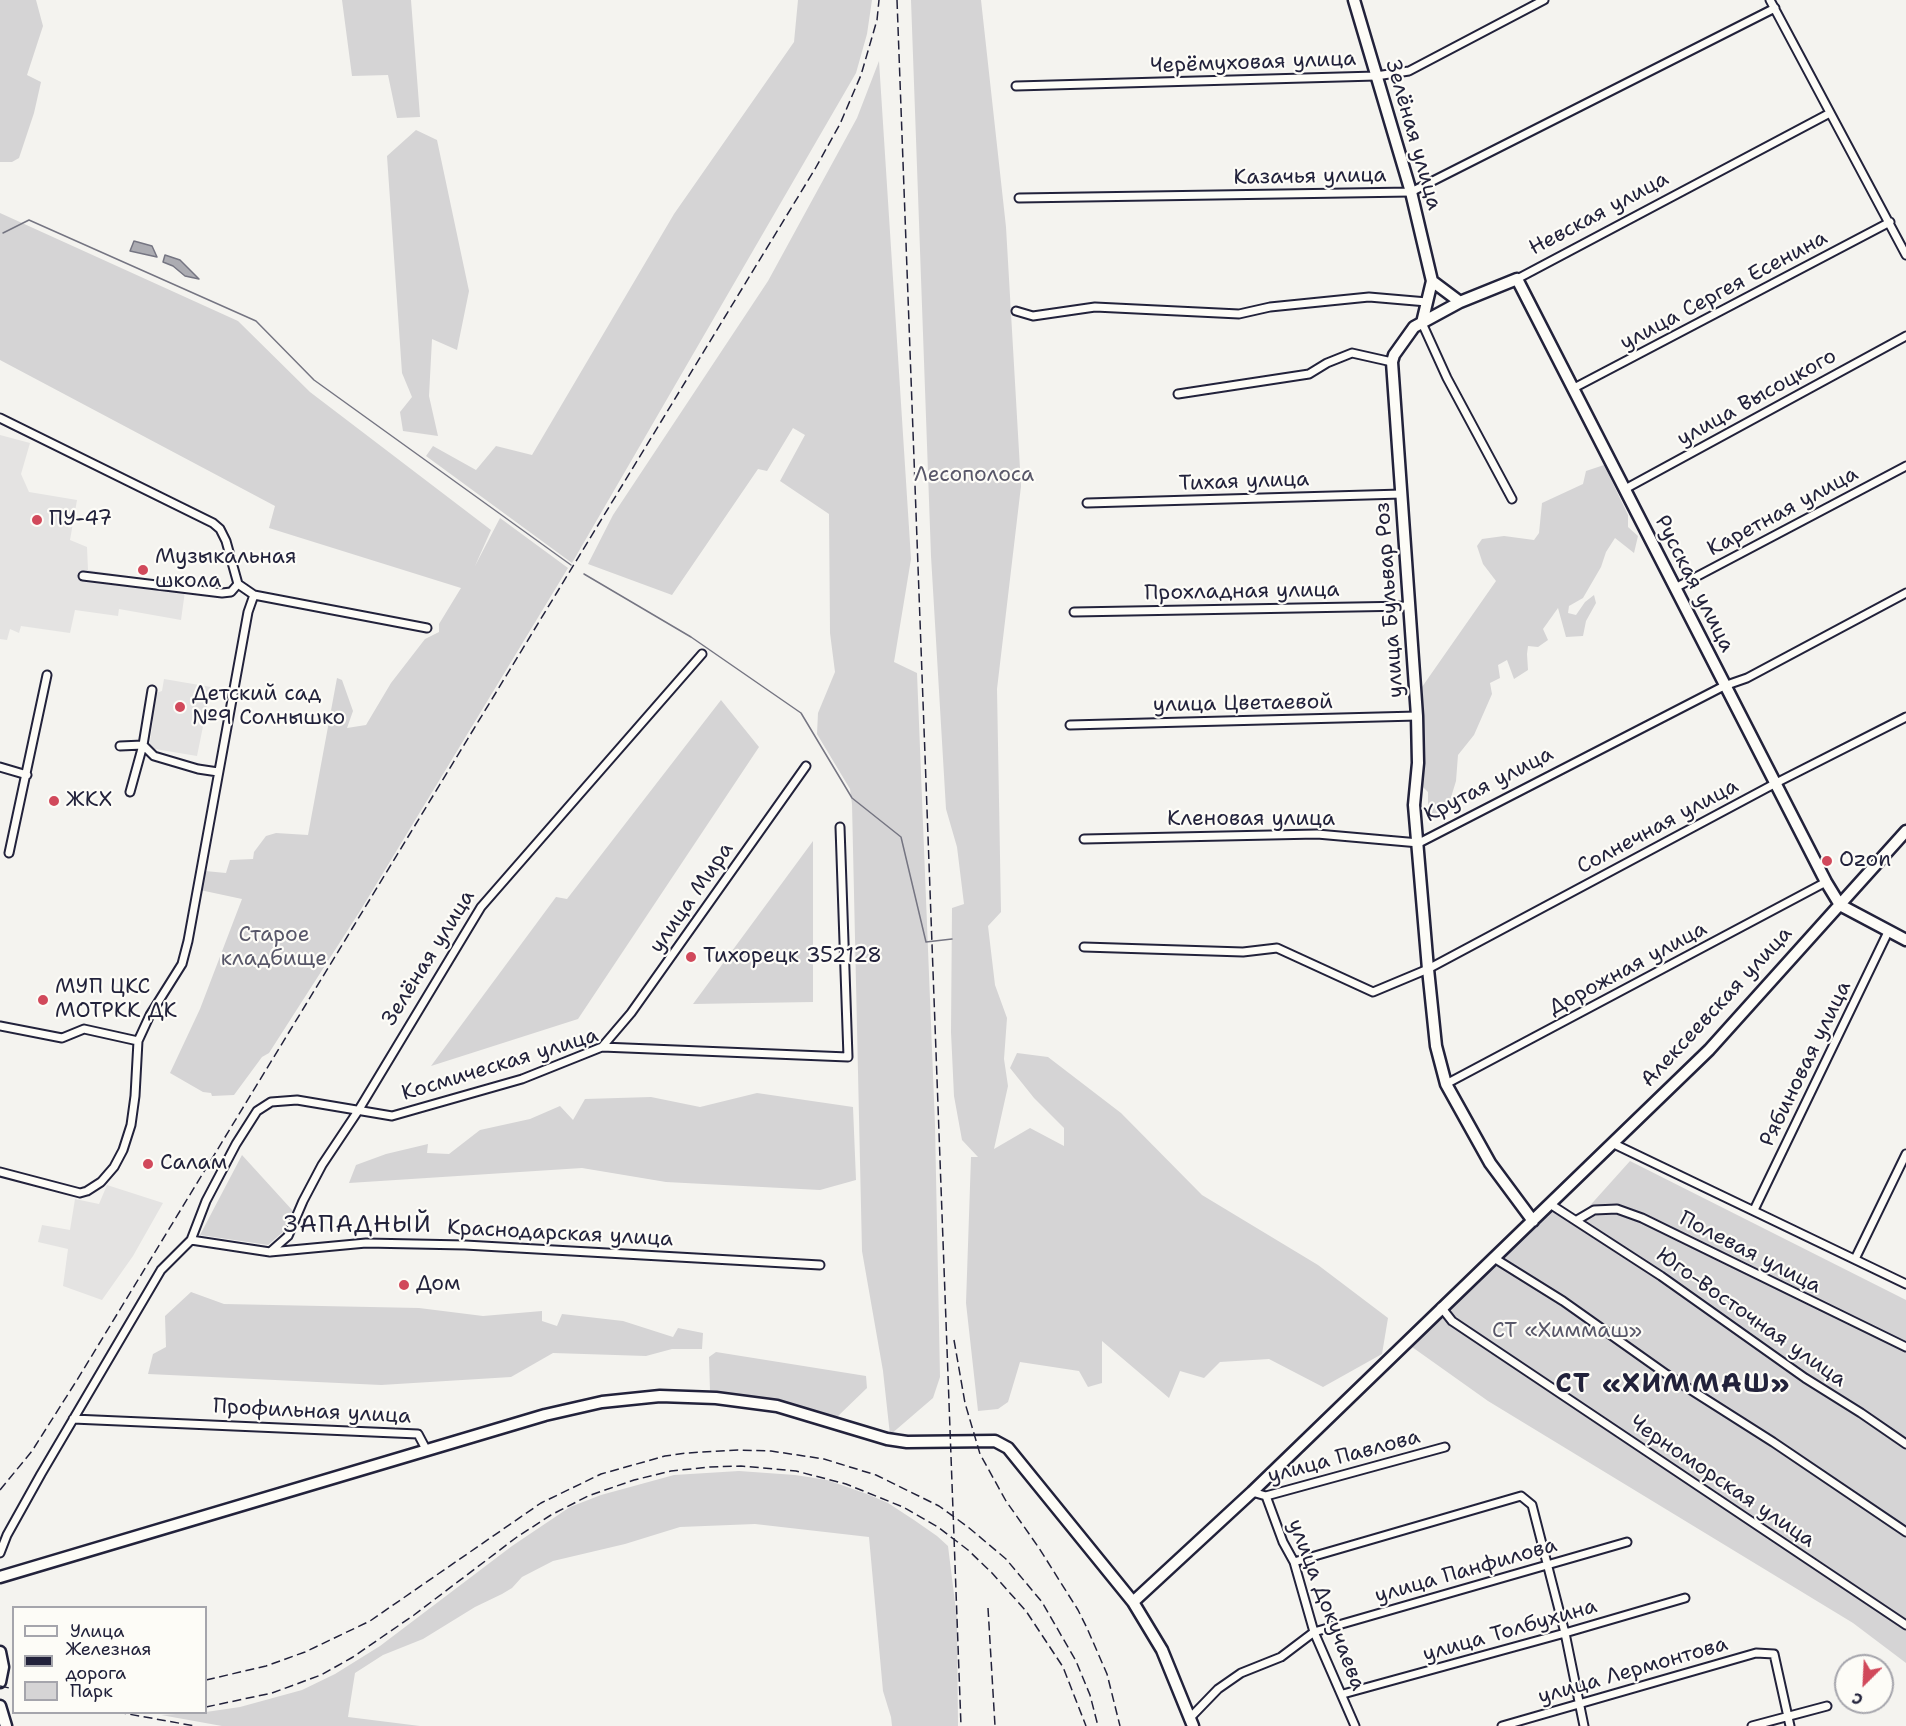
<!DOCTYPE html>
<meta charset="utf-8">
<style>
body{margin:0}
#map{position:relative;width:1906px;height:1726px;overflow:hidden;background:#f4f3ef;font-family:"Shantell Sans",sans-serif}
canvas{display:block}
.legend{position:absolute;left:12px;top:1606px;width:195px;height:108px;box-sizing:border-box;background:#fdfcf7;border:2px solid #a5a5ac;margin:0;padding:8px 10px;list-style:none;font-size:18px;color:#22223b}
.legend li{display:flex;align-items:center;gap:12px;height:30px}
.legend b{width:30px;border:2px solid #a5a5ac}
.north{position:absolute;left:1834px;top:1654px;width:60px;height:60px;box-sizing:border-box;background:#fdfcf7;border:2px solid #a5a5ac;border-radius:50%;rotate:204deg;font-size:16px;font-weight:700;line-height:24px;text-align:center;color:#22223b}
.north::after{content:'';display:block;margin:auto;width:21px;height:27px;background:#d1495b;clip-path:polygon(50% 0,100% 100%,50% 72%,0 100%)}
</style>
<div id="map">
<canvas width="1906" height="1726"></canvas>
<ul class="legend">
<li><b style="height:8px;background:#fdfcf7"></b>Улица</li>
<li><b style="height:8px;background:#22223b"></b>Железная дорога</li>
<li><b style="height:16px;background:#d5d4d5"></b>Парк</li>
</ul>
<div class="north">С</div>
</div>
<script>
const ctx = document.querySelector('canvas').getContext('2d');
ctx.lineJoin = 'round';
function paint(path, color) { ctx.fillStyle = color; ctx.fill(path, 'evenodd'); }
const toPath = rows => new Path2D(rows.map(r => 'M' + r).join(''));
function trace(path, color, width, dash) { ctx.strokeStyle = color; ctx.lineWidth = width; ctx.lineCap = dash ? 'butt' : 'round'; ctx.setLineDash(dash || []); ctx.stroke(path); }
function label(font, color, halo, rows, align = 'center') {
  ctx.font = font + ' "Shantell Sans",sans-serif'; ctx.lineWidth = 4.5; ctx.setLineDash([]); ctx.textBaseline = 'middle'; ctx.strokeStyle = halo; ctx.fillStyle = color; for (const [text, x, y, turn = 0] of rows) {
    ctx.save(); ctx.translate(x, y); ctx.rotate((+turn || 0) * Math.PI / 180); ctx.textAlign = isNaN(turn) ? turn : align; if (halo) ctx.strokeText(text, 0, 0); ctx.fillText(text, 0, 0); ctx.restore();
  }
}
const built = toPath([
 [0,435,30,443,21,474,29,492,77,500,70,540,87,547,88,570,224,591,185,591,181,620,119,609,118,616,75,610,70,633,21,626,19,633,10,629,7,640,0,639],
 [164,679,211,687,197,756,149,748,153,721,151,720,156,693,162,691],
 [107,1185,163,1203,133,1256,102,1300,63,1286,68,1249,38,1242,42,1225,70,1230,75,1199,99,1204]
]);
const green = toPath([
 [0,0,36,0,43,26,27,75,41,82,34,113,19,158,12,162,0,162],
 [342,0,411,0,420,117,397,118,388,75,352,76],
 [798,0,872,0,867,34,856,73,572,563,426,456,433,446,476,470,496,446,532,455,674,214,794,42],
 [911,0,981,0,1006,227,1021,486,997,689,1001,912,988,926,995,985,1007,1018,1004,1059,1008,1086,994,1149,1030,1128,1064,1146,1064,1128,1034,1098,1010,1068,1017,1053,1048,1057,1121,1113,1202,1195,1318,1265,1388,1318,1382,1354,1323,1387,1269,1359,1220,1362,1204,1378,1180,1371,1169,1398,1102,1341,1102,1383,1088,1387,1079,1371,1020,1362,1008,1402,998,1409,978,1411,966,1303,971,1157,978,1157,962,1140,954,1096,951,1032,952,908,964,904,957,847,946,809,931,556],
 [879,61,911,559,894,662,917,673,935,1125,940,1377,933,1398,890,1435,883,1371,862,1251,852,804,850,789,817,734,818,713,835,672,830,633,829,514,780,481,805,435,793,428,767,471,758,469,672,595,588,564,613,515,768,281,857,118],
 [416,130,437,140,469,291,457,350,432,339,429,396,438,436,403,431,400,412,412,397,402,373,387,156],
 [0,213,238,321,310,392,491,530,475,566,500,518,568,568,360,911,269,1053,262,1057,234,1095,212,1096,211,1093,203,1092,170,1073,200,1009,242,899,200,890,205,871,226,873,230,860,253,859,254,852,266,836,276,833,308,835,337,678,342,680,353,711,347,728,366,725,391,683,425,639,439,632,439,624,461,588,269,528,275,506,0,360],
 [1604,465,1628,515,1628,527,1638,536,1634,553,1615,538,1606,552,1601,567,1583,598,1569,606,1568,613,1576,615,1585,602,1594,595,1596,603,1586,621,1583,636,1566,637,1558,608,1543,629,1548,640,1538,647,1528,646,1527,654,1528,670,1514,679,1507,660,1498,665,1500,678,1490,683,1492,694,1474,735,1458,755,1456,781,1445,817,1428,816,1428,792,1422,786,1425,749,1422,687,1496,581,1483,564,1477,546,1482,539,1504,536,1534,540,1539,533,1542,503,1583,484,1586,471],
 [721,700,759,747,578,1019,431,1066,556,897,567,899],
 [813,841,813,1002,693,1004],
 [757,1093,853,1107,856,1180,820,1190,666,1182,582,1168,349,1183,356,1165,386,1154,428,1144,427,1153,449,1154,480,1130,530,1119,560,1106,573,1120,585,1099,651,1097,700,1107],
 [242,1155,293,1211,283,1232,268,1245,200,1235],
 [1630,1161,1906,1300,1906,1663,1853,1623,1488,1401,1405,1342,1550,1204,1577,1220],
 [191,1292,224,1304,419,1308,483,1316,542,1311,542,1321,557,1326,562,1314,623,1321,673,1337,678,1328,703,1333,702,1349,672,1349,646,1356,553,1353,511,1377,381,1385,148,1374,153,1354,166,1347,165,1316],
 [716,1352,866,1376,867,1388,837,1417,764,1400,710,1391,709,1357],
 [739,1471,795,1475,827,1480,867,1494,888,1503,914,1520,937,1536,948,1546,957,1619,958,1726,892,1726,891,1717,883,1691,869,1537,755,1524,680,1527,625,1544,553,1561,522,1577,512,1588,502,1594,475,1607,423,1639,383,1655,355,1673,348,1717,420,1726,222,1726,161,1715,206,1712,240,1707,302,1690,335,1674,380,1646,512,1546,570,1507,601,1495,674,1475]
]);
const water = toPath([
 [134,241,152,246,157,257,130,251,134,241],
 [165,255,180,260,199,279,185,276,173,266,163,262,165,255]
]);
const stream = toPath([
 [3,233,29,220,256,321,314,380,571,565],
 [584,574,691,637,801,713,852,798,901,837,926,942,952,939]
]);
const street = toPath([
 [1770,0,1906,255],
 [1016,86,1376,76,1409,71,1544,0],
 [1019,198,1411,192,1775,8],
 [1517,279,1830,113],
 [1016,311,1033,316,1095,307,1239,314,1270,307,1369,297,1427,302],
 [1422,323,1447,378,1512,499],
 [1574,388,1890,222],
 [1178,394,1309,374,1327,363,1352,353,1392,362],
 [0,418,213,523,220,529,226,541,238,584,254,595,427,628],
 [1625,489,1906,336],
 [1087,503,1402,494],
 [83,576,222,593,231,592,238,584],
 [1675,588,1906,466],
 [1074,612,1410,606],
 [1070,725,1417,716],
 [120,746,143,745,154,756,198,769,218,772],
 [0,767,27,775],
 [130,792,143,745,152,690],
 [1084,839,1317,834,1419,843,1724,686,1747,678,1906,593],
 [9,853,47,675],
 [1084,947,1243,952,1277,948,1373,992,1428,969,1776,783,1906,717],
 [0,1026,62,1038,84,1029,138,1041],
 [602,1047,631,1013,806,766],
 [1446,1084,1826,882],
 [1612,1143,1906,1284],
 [0,1172,80,1193,87,1191,101,1182,114,1167,123,1150,131,1125,135,1096,138,1041,150,1015,182,964,188,941,248,612,254,595],
 [1550,1204,1661,1276,1805,1378,1861,1413,1906,1444],
 [1754,1210,1888,932],
 [1577,1220,1594,1210,1617,1209,1642,1218,1906,1347],
 [191,1240,270,1252,366,1243,465,1245,820,1265],
 [270,1252,288,1236,303,1201,322,1165,358,1111,481,907,702,654],
 [1494,1258,1563,1301,1666,1374,1773,1442,1906,1532],
 [1855,1259,1906,1154],
 [1441,1307,1452,1321,1906,1625],
 [73,1419,418,1434,427,1451],
 [1252,1492,1266,1496,1445,1447],
 [1266,1496,1283,1542,1294,1562,1314,1632,1355,1726],
 [0,1553,7,1535,41,1474,161,1270,191,1240,206,1201,236,1144,257,1111,271,1102,297,1100,392,1116,522,1079,602,1047,848,1057,840,827],
 [1294,1562,1521,1496,1532,1505,1565,1633,1584,1726],
 [1343,1694,1565,1633,1685,1598],
 [1189,1719,1218,1689,1241,1673,1281,1657,1314,1632,1627,1542],
 [1502,1726,1756,1653,1774,1654,1790,1726],
 [1752,1726,1827,1706]
]);
const secondary = toPath([
 [1354,0,1411,192,1432,281,1460,302],
 [1422,323,1432,281],
 [1533,1221,1490,1163,1446,1084,1436,1046,1428,969,1414,805,1418,763,1417,716,1392,362,1394,355,1414,327,1460,302,1517,279,1826,882,1840,905,1906,940],
 [0,1577,545,1415,602,1402,660,1396,716,1398,777,1406,887,1439,907,1442,995,1441,1008,1448,1133,1602,1162,1650,1193,1726],
 [1133,1602,1252,1492,1709,1050,1906,831],
 [0,1652,3,1667,0,1682],
 [0,1706,6,1726]
]);
const rail = toPath([
 [897,0,961,1726],
 [954,1340,965,1403,980,1454,1006,1501,1039,1548,1078,1610,1087,1628,1107,1674,1120,1726],
 [0,1490,32,1451,77,1380,815,169,840,124,861,75,877,20,879,0],
 [988,1608,995,1726],
 [206,1680,266,1666,305,1652,370,1621,541,1503,601,1474,665,1456,687,1453,738,1450,771,1451,824,1459,876,1475,939,1506,968,1527,1006,1559,1042,1602,1076,1661,1090,1695,1098,1726],
 [0,1686,14,1689],
 [206,1707,272,1693,321,1675,353,1657,414,1615,517,1537,551,1515,588,1496,634,1480,671,1471,710,1467,741,1466,796,1471,846,1484,903,1507,938,1527,968,1550,992,1573,1026,1611,1063,1667,1086,1726],
 [117,1712,195,1726]
]);
const markers = [
 [37,520,6,"#d1495b"],
 [143,570,6,"#d1495b"],
 [180,707,6,"#d1495b"],
 [54,801,6,"#d1495b"],
 [1827,861,6,"#d1495b"],
 [691,957,6,"#d1495b"],
 [43,1000,6,"#d1495b"],
 [148,1164,6,"#d1495b"],
 [404,1285,6,"#d1495b"]
];
const streetNames = [
 ["Черёмуховая улица",1253,63,-2],
 ["Зелёная улица",1413,135,74],
 ["Казачья улица",1310,177,-1],
 ["Невская улица",1599,214,-28],
 ["улица Сергея Есенина",1724,291,-28],
 ["улица Высоцкого",1757,398,-29],
 ["Тихая улица",1244,482,-2],
 ["Каретная улица",1783,512,-28],
 ["Русская улица",1694,584,63],
 ["Прохладная улица",1242,592,-1],
 ["улица Бульвар Роз",1390,600,-94],
 ["улица Цветаевой",1243,704,-1],
 ["Крутая улица",1489,785,-27],
 ["Кленовая улица",1251,820],
 ["Солнечная улица",1658,827,-28],
 ["улица Мира",692,898,-55],
 ["Зелёная улица",429,958,-58],
 ["Дорожная улица",1628,969,-28],
 ["Алексеевская улица",1717,1007,-47],
 ["Рябиновая улица",1806,1064,-64],
 ["Космическая улица",500,1065,-17],
 ["Краснодарская улица",560,1234,3],
 ["Полевая улица",1750,1253,27],
 ["Юго-Восточная улица",1751,1318,35],
 ["Профильная улица",312,1412,3],
 ["улица Павлова",1344,1457,-15],
 ["Черноморская улица",1722,1482,34],
 ["улица Панфилова",1466,1571,-16],
 ["улица Докучаева",1326,1605,69],
 ["улица Толбухина",1510,1631,-16],
 ["улица Лермонтова",1633,1671,-16]
];
const parkNames = [
 ["Лесополоса",974,476],
 ["Старое",274,936],
 ["кладбище",274,960],
 ["СТ «Химмаш»",1567,1332]
];
const poiNames = [
 ["ПУ-47",49,520],
 ["Музыкальная",155,558],
 ["школа",155,582],
 ["Детский сад",192,695],
 ["№9 Солнышко",192,719],
 ["ЖКХ",66,801],
 ["Ozon",1839,861],
 ["Тихорецк 352128",703,957],
 ["МУП ЦКС",55,988],
 ["МОТРКК ДК",55,1012],
 ["Салам",160,1164],
 ["Дом",416,1285]
];
const quarterNames = [
 ["ЗАПАДНЫЙ",358,1226]
];
const districtNames = [
 ["СТ «ХИММАШ»",1673,1385]
];
paint(built, '#e4e3e2');
paint(green, '#d5d4d5');
paint(water, '#acacb2');
trace(water, '#757582', 1.5);
trace(stream, '#757582', 1.5);
trace(street, '#22223b', 11);
trace(secondary, '#22223b', 15);
trace(street, '#fdfcf7', 7);
trace(secondary, '#fdfcf7', 10);
trace(rail, '#22223b', 1.5, [9, 4.5]);
for (const [x, y, r, color] of markers) { const dot = new Path2D(); dot.arc(x, y, r, 0, 2 * Math.PI); ctx.fillStyle = color; ctx.fill(dot); trace(dot, '#fdfcf7', 2); }
label('21px', '#22223b', '#fdfcf7', streetNames);
label('21px', '#585769', '#fdfcf7', parkNames);
label('21px', '#22223b', '#fdfcf7', poiNames, 'left');
ctx.letterSpacing = '1.5px';
label('24px', '#22223b', '#fdfcf7', quarterNames);
ctx.letterSpacing = '0px';
ctx.letterSpacing = '1.5px';
label('bold 27px', '#22223b', '#fdfcf7', districtNames);
ctx.letterSpacing = '0px';
</script>
